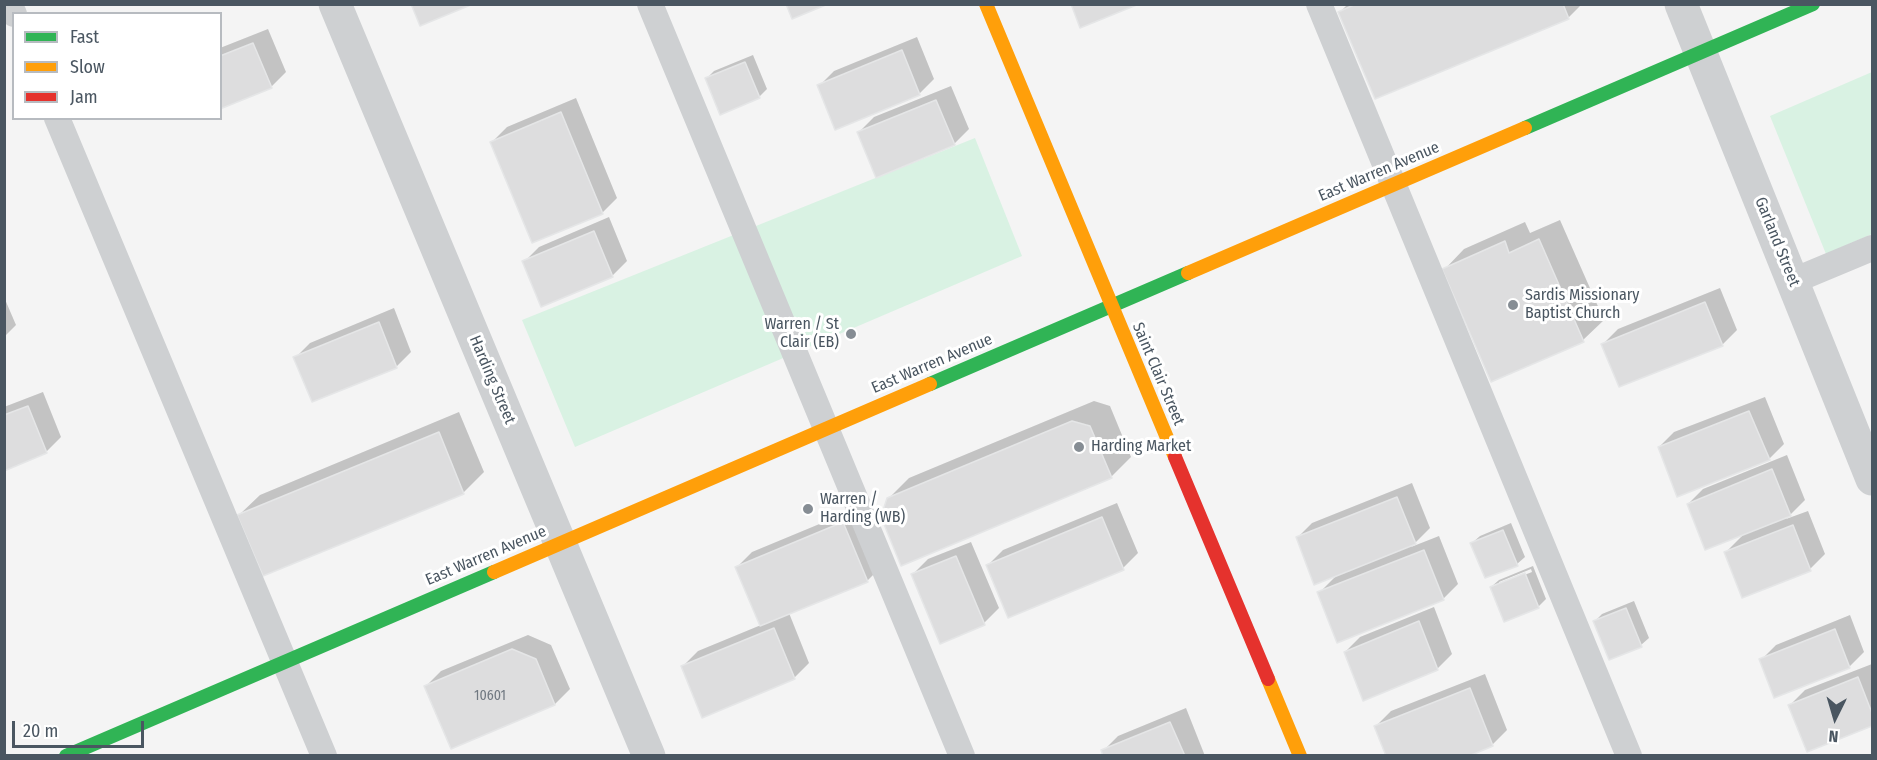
<!DOCTYPE html>
<style>
body{margin:0}
#map{position:relative;width:1877px;height:760px;overflow:hidden;background:#f4f4f4;font-family:"Fira Sans Condensed",sans-serif}
canvas{display:block}
.frame{position:absolute;inset:0;border:6px solid #4a5661;pointer-events:none}
.legend{position:absolute;left:12px;top:12px;width:210px;height:108px;box-sizing:border-box;background:#fff;border:2px solid #b7bbc0;margin:0;padding:8px 10px;list-style:none;font-size:18px;color:#4a5661}
.legend li{display:flex;align-items:center;gap:12px;height:30px}
.legend b{width:30px;border:2px solid #b7bbc0}
.north{position:absolute;left:1805px;top:688px;width:60px;height:60px;-webkit-text-stroke:4px #fff;paint-order:stroke;rotate:185deg;font-size:16px;font-weight:700;line-height:24px;text-align:center;color:#4a5661}
.north::after{content:'';display:block;margin:auto;width:21px;height:27px;background:#4a5661;clip-path:polygon(50% 0,100% 100%,50% 72%,0 100%)}
.scale{position:absolute;left:12px;top:721px;width:132px;height:27px;box-sizing:border-box;border:3px solid #4a5661;border-top:0;padding-left:8px;font-size:18px;line-height:21px;white-space:nowrap;color:#4a5661;-webkit-text-stroke:4px #fff;paint-order:stroke}
</style>
<div id="map">
<canvas width="1877" height="760"></canvas>
<div class="frame"></div>
<ul class="legend">
<li><b style="height:8px;background:#30b455"></b>Fast</li>
<li><b style="height:8px;background:#ff9f0a"></b>Slow</li>
<li><b style="height:8px;background:#e5322d"></b>Jam</li>
</ul>
<div class="north">N</div>
<div class="scale">20 m</div>
</div>
<script>
const ctx = document.querySelector('canvas').getContext('2d');
ctx.lineJoin = 'round';
function paint(path, color) { ctx.fillStyle = color; ctx.fill(path, 'evenodd'); }
const toPath = rows => new Path2D(rows.map(r => 'M' + r).join(''));
function trace(path, color, width, dash) { ctx.strokeStyle = color; ctx.lineWidth = width; ctx.lineCap = dash ? 'butt' : 'round'; ctx.setLineDash(dash || []); ctx.stroke(path); }
function label(font, color, halo, rows, align = 'center') {
  ctx.font = font + ' "Fira Sans Condensed",sans-serif'; ctx.lineWidth = 6; ctx.setLineDash([]); ctx.textBaseline = 'middle'; ctx.strokeStyle = halo; ctx.fillStyle = color; for (const [text, x, y, turn = 0] of rows) {
    ctx.save(); ctx.translate(x, y); ctx.rotate((+turn || 0) * Math.PI / 180); ctx.textAlign = isNaN(turn) ? turn : align; if (halo) ctx.strokeText(text, 0, 0); ctx.fillText(text, 0, 0); ctx.restore();
  }
}
const green = toPath([
 [1872,72,1872,234,1826,254,1770,116],
 [975,138,1022,256,575,447,522,320]
]);
const shadow = toPath([
 [1348,4,1582,4,1568,18,1340,12],
 [268,29,286,72,271,87,220,107,220,48],
 [917,37,934,79,919,94,819,86,834,71],
 [753,55,767,89,759,97,721,113,706,79,714,71],
 [951,86,969,129,954,144,859,132,874,117],
 [576,98,617,198,602,213,492,142,507,127],
 [609,217,627,261,612,276,524,262,539,247],
 [1560,220,1604,320,1583,340,1444,270,1464,249,1525,222,1530,233],
 [1720,288,1737,330,1722,345,1603,344,1618,329],
 [4,297,16,325,4,337],
 [394,308,411,352,396,367,295,358,310,343],
 [43,392,61,437,46,452,4,469,4,407],
 [1765,397,1784,444,1769,459,1659,447,1674,432],
 [1094,401,1110,406,1131,457,1111,477,888,499,909,478],
 [459,412,484,472,463,493,239,515,260,495],
 [1787,455,1805,500,1786,519,1808,511,1825,554,1810,569,1726,552,1745,533,1688,504,1703,489],
 [1412,483,1430,528,1411,547,1439,536,1458,584,1443,599,1319,593,1338,574,1297,538,1312,523],
 [1117,503,1138,553,1123,568,988,565,1003,550],
 [858,508,882,566,867,581,789,613,809,663,794,678,683,666,698,651,761,625,737,567,752,552],
 [1511,523,1525,557,1517,564,1472,543,1480,536],
 [971,542,999,608,984,623,913,574,928,559],
 [1533,566,1546,599,1538,607,1491,587,1499,580],
 [1531,569,1532,572,1499,585,1499,582],
 [1634,601,1649,638,1641,645,1610,658,1595,621,1602,614],
 [1434,607,1452,654,1437,669,1345,652,1360,637],
 [1850,615,1864,652,1849,667,1761,660,1776,645],
 [528,635,551,645,570,689,555,704,426,686,441,671],
 [1872,664,1872,724,1808,750,1790,705,1805,690],
 [1485,674,1507,730,1492,745,1376,726,1391,711],
 [1186,708,1205,756,1105,756,1103,751,1118,736]
]);
const building = toPath([
 [411,4,473,4,420,26,411,4],
 [786,4,828,4,792,19,786,4],
 [1071,4,1139,4,1080,28,1071,4],
 [1356,4,1563,4,1569,19,1375,99,1338,12,1356,4],
 [253,43,272,88,220,109,220,56,253,43],
 [902,50,920,95,835,130,817,85,902,50],
 [745,62,760,98,720,115,705,78,745,62],
 [936,100,955,145,876,178,857,132,936,100],
 [561,112,603,214,532,243,490,142,561,112],
 [594,231,613,277,541,307,522,261,594,231],
 [1539,239,1584,342,1491,382,1442,269,1505,241,1509,253,1539,239],
 [1705,302,1723,346,1619,387,1601,344,1705,302],
 [379,322,397,368,312,402,293,357,379,322],
 [28,406,47,453,4,471,4,415,28,406],
 [1749,411,1770,460,1677,497,1658,447,1749,411],
 [1072,421,1090,426,1112,478,901,566,881,517,887,498,1072,421],
 [439,432,464,494,263,576,237,515,439,432],
 [1772,469,1791,516,1705,550,1687,504,1772,469],
 [1397,497,1416,544,1314,585,1296,537,1397,497],
 [1102,517,1124,570,1008,618,986,565,1102,517],
 [843,522,868,582,760,626,735,567,843,522],
 [1793,525,1811,571,1742,598,1724,552,1793,525],
 [1503,530,1518,566,1485,578,1470,543,1503,530],
 [1424,550,1444,600,1337,643,1317,592,1424,550],
 [956,556,985,625,940,644,911,574,956,556],
 [1525,573,1539,608,1504,622,1490,587,1525,573],
 [1626,608,1642,647,1609,660,1593,621,1626,608],
 [1419,621,1438,670,1363,701,1344,652,1419,621],
 [774,628,795,679,702,718,681,666,774,628],
 [1835,629,1850,668,1774,698,1759,659,1835,629],
 [512,649,536,659,555,705,451,749,424,686,512,649],
 [1858,677,1872,713,1872,726,1807,752,1788,705,1858,677],
 [1470,688,1493,746,1469,756,1386,756,1374,726,1470,688],
 [1170,722,1185,756,1103,756,1101,750,1170,722]
]);
const lane = toPath([
 [9,4,14,14],
 [650,4,962,756],
 [1319,4,1629,756],
 [57,118,324,756],
 [1793,281,1872,248]
]);
const street = toPath([
 [335,4,649,756],
 [1681,4,1872,479]
]);
const fast = toPath([
 [1525,128,1813,4],
 [930,384,1188,273],
 [66,756,494,572]
]);
const slow = toPath([
 [986,4,1175,457],
 [1188,273,1525,128],
 [494,572,930,384],
 [1268,679,1300,756]
]);
const jam = toPath([
 [1175,457,1268,679]
]);
const markers = [
 [1513,305,6,"#868d94"],
 [851,334,6,"#868d94"],
 [1079,447,6,"#868d94"],
 [808,509,6,"#868d94"]
];
const numberNames = [
 ["10601",490,696]
];
const streetNames = [
 ["East Warren Avenue",1379,172,-23],
 ["Garland Street",1777,242,68],
 ["East Warren Avenue",932,364,-23],
 ["Saint Clair Street",1158,374,67],
 ["Harding Street",492,380,67],
 ["East Warren Avenue",486,556,-23]
];
const poiNames = [
 ["Sardis Missionary",1525,296],
 ["Baptist Church",1525,314],
 ["Warren / St",839,325,"right"],
 ["Clair (EB)",839,343,"right"],
 ["Harding Market",1091,447],
 ["Warren /",820,500],
 ["Harding (WB)",820,518]
];
paint(green, '#d9f2e3');
paint(shadow, '#0003');
paint(building, '#ddddde');
trace(building, '#e5e6e7', 1.5);
trace(lane, '#ced0d2', 26);
trace(street, '#ced0d2', 33);
trace(fast, '#30b455', 14);
trace(slow, '#ff9f0a', 14);
trace(jam, '#e5322d', 14);
for (const [x, y, r, color] of markers) { const dot = new Path2D(); dot.arc(x, y, r, 0, 2 * Math.PI); ctx.fillStyle = color; ctx.fill(dot); trace(dot, '#fff', 2); }
label('14px', '#707881', null, numberNames);
label('16px', '#4a5661', '#fff', streetNames);
label('16px', '#4a5661', '#fff', poiNames, 'left');
</script>
